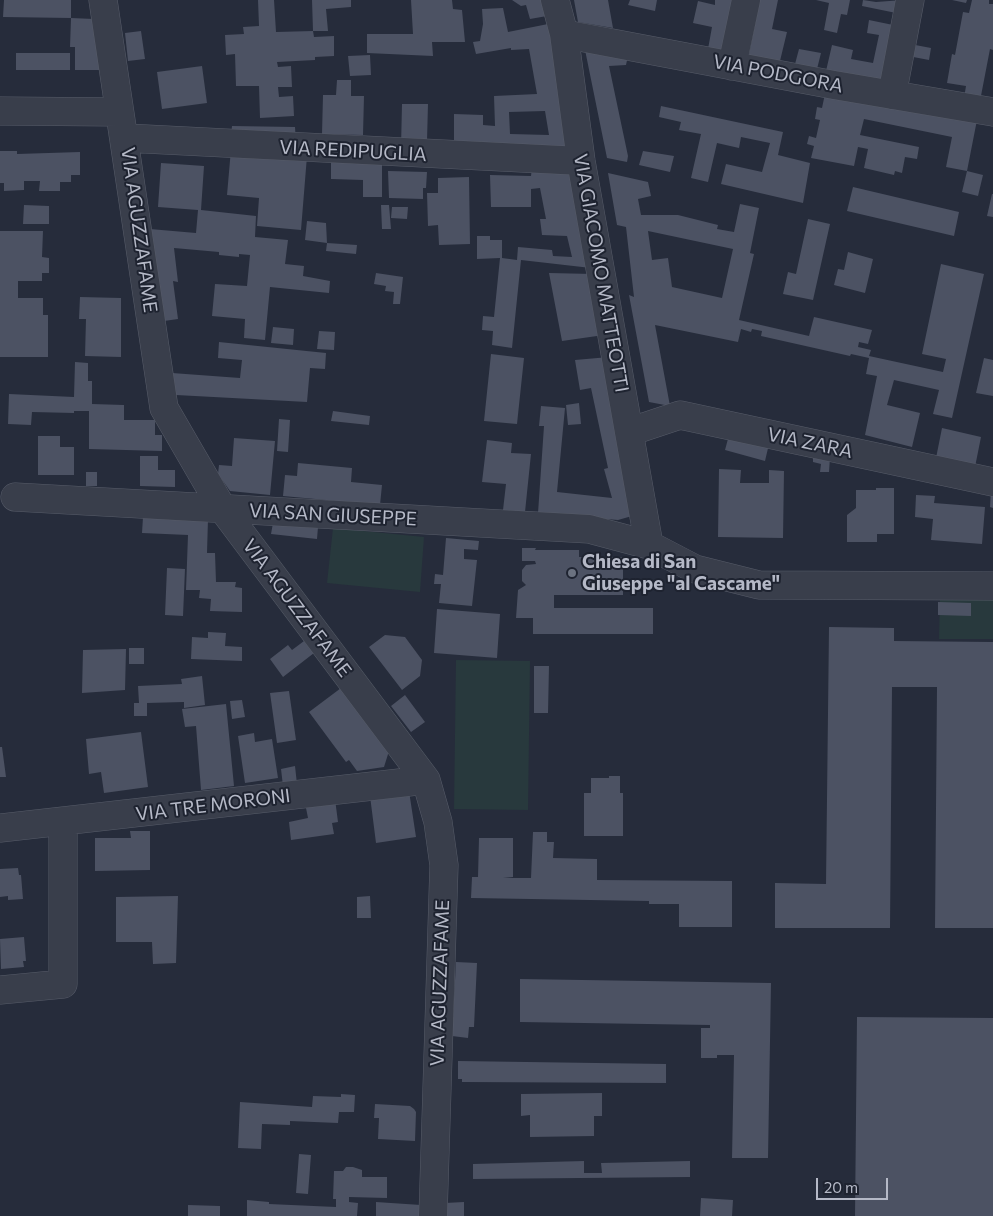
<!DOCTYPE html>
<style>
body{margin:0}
#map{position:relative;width:993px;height:1216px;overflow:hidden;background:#262c3b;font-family:Commissioner,sans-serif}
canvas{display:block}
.scale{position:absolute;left:816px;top:1178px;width:72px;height:22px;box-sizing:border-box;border:2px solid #b5b9c7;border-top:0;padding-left:6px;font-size:15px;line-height:18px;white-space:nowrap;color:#b5b9c7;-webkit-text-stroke:4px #1e2330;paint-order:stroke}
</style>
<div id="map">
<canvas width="993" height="1216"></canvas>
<div class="scale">20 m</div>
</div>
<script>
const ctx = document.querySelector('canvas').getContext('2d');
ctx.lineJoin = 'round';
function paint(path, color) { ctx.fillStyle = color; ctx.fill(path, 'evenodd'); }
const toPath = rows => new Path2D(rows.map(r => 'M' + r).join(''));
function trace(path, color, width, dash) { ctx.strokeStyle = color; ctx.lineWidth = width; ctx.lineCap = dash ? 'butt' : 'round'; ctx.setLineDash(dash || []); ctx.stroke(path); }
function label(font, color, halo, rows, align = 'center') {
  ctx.font = font + ' Commissioner,sans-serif'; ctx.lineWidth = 4; ctx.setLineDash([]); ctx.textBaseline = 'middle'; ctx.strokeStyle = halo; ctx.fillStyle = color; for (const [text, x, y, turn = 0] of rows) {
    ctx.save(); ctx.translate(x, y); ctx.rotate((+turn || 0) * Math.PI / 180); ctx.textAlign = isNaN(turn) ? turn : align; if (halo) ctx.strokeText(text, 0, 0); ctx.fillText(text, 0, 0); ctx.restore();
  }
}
const green = toPath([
 [333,528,424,537,420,592,327,583],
 [940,598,993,599,993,639,939,639],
 [456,660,530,661,528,810,454,809]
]);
const building = toPath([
 [4,0,71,0,71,18,3,17],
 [258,0,274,0,276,32,313,31,314,37,334,36,334,56,315,57,315,60,277,62,278,67,291,66,292,87,278,87,279,97,293,96,294,116,260,118,259,86,236,86,235,54,226,55,225,35,244,34,243,27,259,26],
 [312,0,351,0,351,7,326,9,328,31,313,31],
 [411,0,452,0,453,9,462,10,465,42,432,42,433,56,367,53,367,34,413,34],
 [512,0,544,0,547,16,530,19,526,5,521,6],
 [574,0,608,0,613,28,578,22],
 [630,0,657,0,655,11,628,5],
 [715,0,739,0,730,53,708,49,712,27,693,23,698,1,715,5],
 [760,0,778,0,772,29,787,32,780,61,749,55],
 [816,0,850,0,847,15,841,14,837,33,824,30,829,3],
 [863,0,876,2,903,0,901,14,862,6],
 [952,0,967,0,966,3],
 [972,0,989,0,989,4,993,4,993,50,990,49,980,101,964,98,966,86,947,83,952,54,955,55,963,12,969,13],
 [503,8,508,32,548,24,572,150,454,149,454,114,483,115,483,125,495,126,494,96,537,94,529,49,511,50,511,48,476,54,473,42,480,41,483,24,482,9],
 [545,111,549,135,510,134,509,112],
 [71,18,94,19,101,70,75,70,75,47,70,47],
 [869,20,898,26,887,83,826,71,832,45,853,50,851,59,873,63,879,35,867,33],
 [141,31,145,59,128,61,125,33],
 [583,40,629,51,626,65,609,66,628,156,627,162,607,158],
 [910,44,931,48,929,60,908,56],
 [799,49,821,53,817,69,795,64],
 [16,53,70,53,70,70,16,70],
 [370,55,371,75,350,76,348,56],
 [202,66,207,103,162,109,157,72],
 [337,80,351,80,351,96,364,96,363,135,322,134,323,95,336,95],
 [826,89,977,120,967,171,946,167,952,137,864,119,860,135,919,147,917,159,905,157,902,173,895,171,894,175,864,168,868,149,858,147,854,166,811,158,814,146,807,144,809,136,816,138,820,120,815,119,817,107,822,108],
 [402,104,428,104,427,141,401,147],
 [661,106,783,132,778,155,810,163,803,203,721,184,726,164,762,172,770,143,741,137,739,148,717,143,708,182,691,178,701,134,679,130,681,122,659,117],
 [232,126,295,127,296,143,231,136],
 [231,149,307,156,301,230,257,226,259,198,227,195],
 [0,151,17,151,17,154,80,152,80,175,71,175,71,182,60,182,60,191,39,191,40,181,24,181,24,190,4,191,4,183,0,183],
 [643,151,674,156,670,172,639,165],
 [331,161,382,161,382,197,363,197,363,180,331,179],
 [161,163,204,166,201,210,256,216,255,237,288,240,285,264,304,266,303,276,330,281,329,293,270,287,265,340,244,338,245,319,212,316,215,284,247,286,250,255,239,254,239,257,219,255,219,252,174,248,178,282,173,281,178,319,164,321,150,229,196,233,198,210,158,207],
 [532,167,573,168,591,268,521,260,512,348,492,345,493,331,482,330,483,316,494,317,500,258,477,259,477,236,490,236,490,240,502,240,502,258,517,260,518,247,552,250,553,256,572,257,567,236,542,235,540,219,546,219,540,188,531,189,531,207,491,207,490,175,531,176],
 [388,171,427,172,426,188,423,188,423,199,389,198],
 [967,171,983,175,978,196,962,192],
 [608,173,648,182,651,196,638,199,641,215,678,215,718,225,717,229,734,232,740,204,759,208,750,253,754,254,739,320,809,336,814,317,872,330,868,344,859,342,858,347,871,350,869,356,943,372,946,359,922,354,941,264,984,274,952,418,933,414,939,390,894,380,887,405,920,413,912,447,865,435,877,376,866,374,869,358,851,354,850,356,761,336,762,331,752,329,751,332,741,329,738,342,655,325,670,406,649,402,629,295,634,297,626,227,617,225],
 [648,231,733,249,722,298,672,287,668,258,652,260],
 [469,177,470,244,439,245,438,225,428,226,427,193,438,193,438,178],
 [853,187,959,212,954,236,847,211],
 [992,194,993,194,993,217,987,216],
 [24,205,49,206,49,224,23,224],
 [381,205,389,205,391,229,382,229],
 [392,207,408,207,407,219,391,218],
 [808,219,830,224,813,300,783,294,788,272,796,274],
 [307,221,326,223,327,243,305,240],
 [0,231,43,231,42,257,49,258,49,273,42,273,42,281,18,281,18,298,43,298,43,315,48,315,48,357,0,357],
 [327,243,357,245,356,254,326,251],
 [848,252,873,259,865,293,834,285,838,269,844,270],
 [376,273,403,277,400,304,393,304,394,292,385,291,386,286,374,284],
 [549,273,593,274,604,335,562,341],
 [80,297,121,298,121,357,85,356,86,319,79,319],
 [273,327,294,329,293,345,271,343],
 [319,331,335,332,334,350,317,349],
 [219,342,326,353,325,369,310,368,307,402,176,395,172,373,240,378,242,360,218,358],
 [491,354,524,358,517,424,484,421],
 [609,357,639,514,618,520,538,513,544,426,539,426,541,406,565,408,557,492,612,498,604,469,608,468,591,388,580,390,575,360],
 [984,358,993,360,993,396,976,393],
 [75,362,88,363,88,381,92,381,92,404,124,405,124,420,155,420,155,435,162,435,162,451,89,449,89,411,74,411,74,413,32,412,31,425,8,424,9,394,74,397],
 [579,403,581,424,568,425,566,405],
 [333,411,370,416,369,425,331,421],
 [279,419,290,420,288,452,277,451],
 [942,428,981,437,974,472,935,463],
 [729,435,769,444,765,461,725,450],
 [38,436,60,436,60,447,74,447,74,475,38,475],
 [234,438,275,441,270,495,230,491,218,474,219,465,232,466],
 [487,440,512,443,511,453,531,454,525,512,503,510,506,484,482,482],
 [813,454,830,457,829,472,820,472,821,464,813,462],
 [140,456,158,456,158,470,175,470,175,487,140,486],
 [298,463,352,468,351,482,382,485,380,505,283,496,285,475,297,476],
 [719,469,741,470,740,483,769,483,769,470,784,471,783,538,718,537],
 [86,472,97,472,97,486,86,486],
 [876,488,894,488,894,534,877,534,877,542,847,542,847,515,856,508,856,490,876,490],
 [991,490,993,491,993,508,990,507],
 [916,495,935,496,934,503,985,507,982,544,931,540,933,519,915,517],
 [143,517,208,519,207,553,215,553,216,582,236,582,235,587,242,588,242,612,210,611,211,599,199,598,200,590,186,590,188,535,142,533],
 [273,523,318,527,317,539,271,534],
 [446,538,479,541,478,550,464,549,464,559,477,560,472,606,439,603,441,584,434,584,435,574,443,575],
 [522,548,536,548,535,550,579,550,579,557,623,557,623,595,554,595,554,608,653,608,653,634,533,634,533,618,516,618,518,590,526,585,522,581,522,570,526,565,536,564,535,561,522,561],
 [167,568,185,569,183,616,165,615],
 [938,602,971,603,971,616,938,615],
 [437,609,500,614,497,658,434,653],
 [829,627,894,628,894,641,993,642,993,928,935,928,937,687,892,687,890,928,775,928,775,883,826,884],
 [208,632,226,633,225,646,242,647,242,661,191,659,192,637,208,638],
 [385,635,405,637,422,660,420,676,402,690,369,647],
 [304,641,314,653,283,677,270,659,288,645,292,650],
 [129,648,144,648,144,664,129,664],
 [126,649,125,690,82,693,83,650],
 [534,666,549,666,548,713,534,713],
 [202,676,205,705,184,708,184,702,147,703,147,716,134,716,134,703,139,703,138,686,182,684,181,679],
 [341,688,389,751,384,767,357,771,349,760,346,762,309,712],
 [289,691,296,740,277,743,270,693],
 [405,695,425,722,411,732,391,706],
 [242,700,245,717,232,719,230,701],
 [226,704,234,786,201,790,196,726,185,727,182,709],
 [141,732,148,787,104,793,101,772,89,774,86,739],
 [254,733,255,742,272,739,278,778,245,783,238,736],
 [0,747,2,747,6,777,0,777],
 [295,766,297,784,283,786,281,769],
 [609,776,620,776,620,793,623,793,623,836,584,836,584,793,591,793,591,778,609,778],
 [409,791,416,837,376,843,370,796],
 [335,799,338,822,332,823,334,834,291,840,289,822,308,818,305,803],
 [130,831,150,831,150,870,95,871,95,838,131,838],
 [533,832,547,832,547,842,554,842,553,858,597,859,597,880,732,881,732,927,679,927,679,904,649,904,649,901,471,898,472,877,478,877,479,838,513,838,513,877,503,878,531,878],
 [18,868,19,875,21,875,23,899,8,900,8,896,0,897,0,869],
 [178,896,176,963,153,964,152,942,116,942,116,897],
 [370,896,371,918,357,918,357,897],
 [24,937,26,961,23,961,24,967,1,969,0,939],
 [456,962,477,963,474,1027,469,1027,468,1038,452,1036],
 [520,979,771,983,768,1158,732,1158,734,1055,717,1055,717,1058,701,1058,701,1028,710,1028,710,1025,520,1022],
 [857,1017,993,1018,993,1216,855,1216],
 [458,1061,666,1064,666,1083,462,1082,462,1079,458,1079],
 [602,1093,602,1116,594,1116,594,1136,530,1137,530,1115,521,1116,521,1094],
 [341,1094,355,1095,354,1112,339,1112,338,1123,290,1121,290,1125,262,1124,261,1149,238,1148,240,1102,312,1107,313,1096,341,1097],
 [375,1104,410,1106,414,1109,416,1112,415,1141,378,1139,379,1118,374,1118],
 [299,1154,311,1155,308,1194,296,1193],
 [584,1161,584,1173,602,1173,601,1163,690,1161,690,1177,473,1179,473,1164],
 [346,1167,353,1167,362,1170,362,1177,387,1177,387,1198,349,1197,349,1202,358,1203,357,1216,247,1216,247,1200,269,1202,269,1204,336,1207,336,1199,333,1199,334,1171,343,1171],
 [701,1198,733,1200,732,1216,700,1216],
 [376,1202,421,1205,420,1216,376,1216],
 [464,1202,464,1216,445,1216,445,1203],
 [188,1205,220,1206,220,1216,188,1216]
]);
const minor = toPath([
 [103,0,164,408,222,508,426,780,438,822,444,865,433,1216],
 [555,0,564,34,581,161,649,545],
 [564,34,834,85,993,112],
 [732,66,746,0],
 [892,95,910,0],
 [0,111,119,112],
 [126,138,581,161],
 [629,432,680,415,993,482],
 [15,497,589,529,649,545,695,569,759,585,993,586],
 [0,828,426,780],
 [0,990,63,984,63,822]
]);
const markers = [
 [572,573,5,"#6b7280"]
];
const streetNames = [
 ["VIA PODGORA",778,74,11],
 ["VIA REDIPUGLIA",353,151,3],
 ["VIA AGUZZAFAME",139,230,82],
 ["VIA GIACOMO MATTEOTTI",601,273,80],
 ["VIA ZARA",810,443,12],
 ["VIA SAN GIUSEPPE",333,515,3],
 ["VIA AGUZZAFAME",297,608,53],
 ["VIA TRE MORONI",213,805,-7],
 ["VIA AGUZZAFAME",440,983,-88]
];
const poiNames = [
 ["Chiesa di San",582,562],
 ["Giuseppe \"al Cascame\"",582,584]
];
paint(green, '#28393d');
paint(building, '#4c5263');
trace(minor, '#575c69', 29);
trace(minor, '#393e4b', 28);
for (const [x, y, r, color] of markers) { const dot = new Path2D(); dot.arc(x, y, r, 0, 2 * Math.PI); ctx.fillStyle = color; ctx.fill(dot); trace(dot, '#1e2330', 2); }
label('19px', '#b5b9c7', '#1e2330', streetNames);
label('bold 19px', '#b5b9c7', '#1e2330', poiNames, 'left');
</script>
